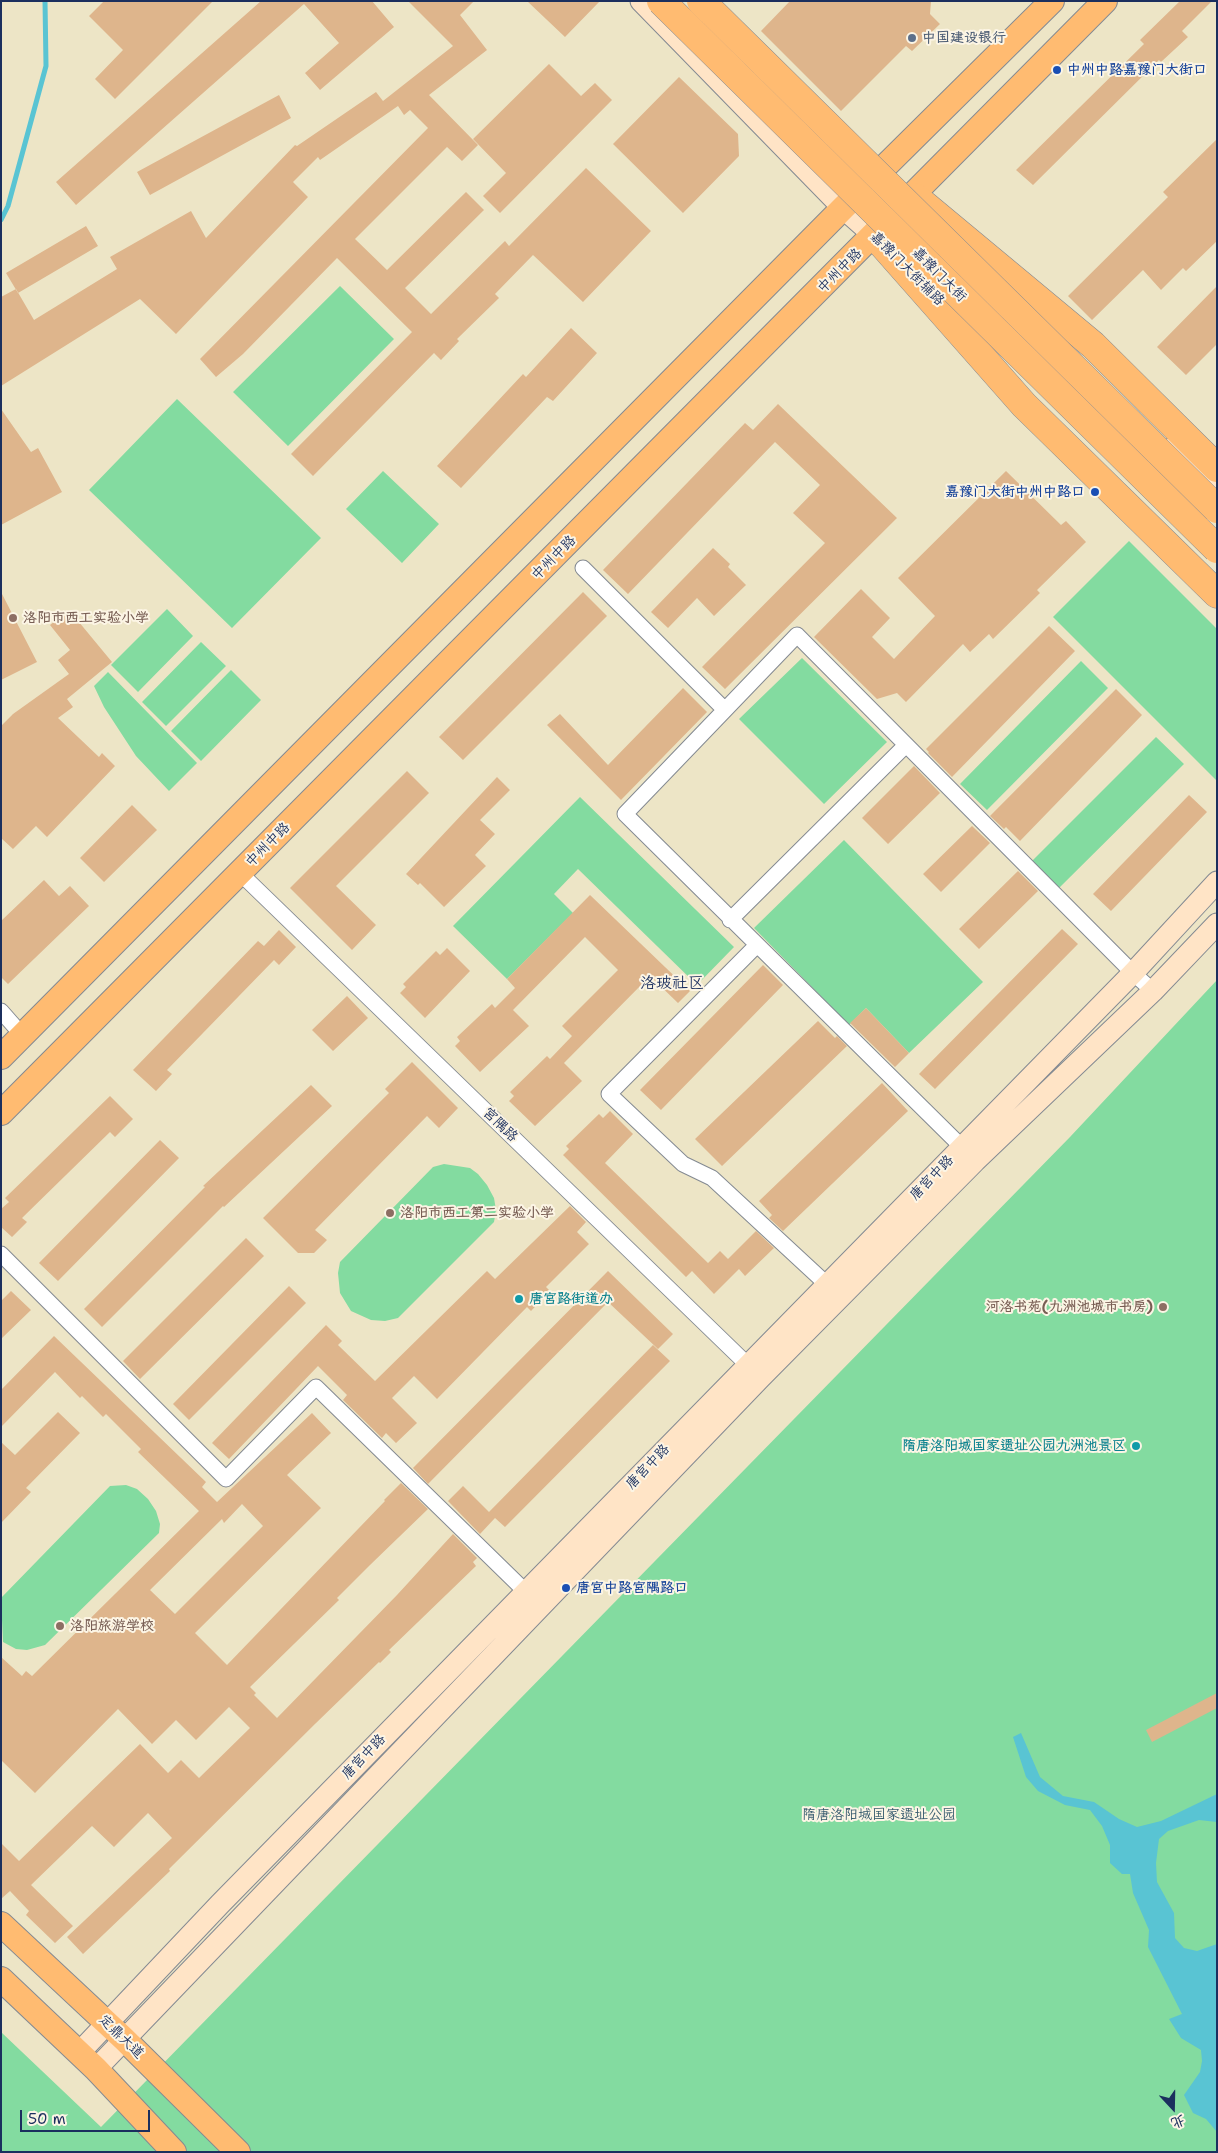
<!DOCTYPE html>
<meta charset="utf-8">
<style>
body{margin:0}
#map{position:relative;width:1218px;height:2153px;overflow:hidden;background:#ede5c6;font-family:"Shantell Sans","LXGW WenKai TC",sans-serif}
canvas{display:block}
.frame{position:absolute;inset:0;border:2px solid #1b2f5e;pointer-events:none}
.north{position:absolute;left:1148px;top:2083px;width:50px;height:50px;-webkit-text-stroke:4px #fcf5e5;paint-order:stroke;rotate:159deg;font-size:14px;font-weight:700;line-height:20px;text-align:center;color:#1b2f5e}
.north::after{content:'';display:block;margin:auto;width:18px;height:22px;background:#1b2f5e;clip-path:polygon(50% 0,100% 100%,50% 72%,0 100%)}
.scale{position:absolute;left:20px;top:2110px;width:130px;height:22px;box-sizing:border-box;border:2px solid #1b2f5e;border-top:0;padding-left:6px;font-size:15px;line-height:18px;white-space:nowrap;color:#1b2f5e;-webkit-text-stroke:4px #fcf5e5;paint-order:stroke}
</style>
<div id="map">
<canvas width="1218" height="2153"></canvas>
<div class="frame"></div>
<div class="north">北</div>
<div class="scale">50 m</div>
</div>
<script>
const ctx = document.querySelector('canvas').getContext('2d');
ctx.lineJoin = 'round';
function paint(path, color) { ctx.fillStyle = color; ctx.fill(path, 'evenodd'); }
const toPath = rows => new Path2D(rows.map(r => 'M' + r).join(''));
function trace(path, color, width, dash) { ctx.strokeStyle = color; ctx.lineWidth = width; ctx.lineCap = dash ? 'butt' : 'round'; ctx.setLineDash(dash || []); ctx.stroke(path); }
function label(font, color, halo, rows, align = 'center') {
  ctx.font = font + ' "Shantell Sans","LXGW WenKai TC",sans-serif'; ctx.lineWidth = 4; ctx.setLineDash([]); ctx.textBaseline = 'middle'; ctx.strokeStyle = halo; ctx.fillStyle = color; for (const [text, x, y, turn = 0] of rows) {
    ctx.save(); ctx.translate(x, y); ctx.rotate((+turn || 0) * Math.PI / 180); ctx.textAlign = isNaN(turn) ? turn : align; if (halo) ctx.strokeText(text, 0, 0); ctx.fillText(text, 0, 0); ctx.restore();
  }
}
const green = toPath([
 [340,286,394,339,288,446,233,392],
 [177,399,321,538,232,628,89,490],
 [383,471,439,524,402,563,346,509],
 [1129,541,1217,629,1217,781,1053,617],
 [167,609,193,636,138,692,111,665],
 [201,642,226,666,166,726,142,702],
 [802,658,887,742,824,804,739,719],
 [1081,661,1108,688,987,810,960,784],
 [231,670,261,700,201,761,171,731],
 [108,672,197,763,169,791,136,756,104,707,94,686],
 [1156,737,1184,764,1059,888,1032,861],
 [580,797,734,947,697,985,578,869,554,894,573,913,507,979,453,926],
 [844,840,983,982,909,1053,866,1008,849,1025,754,928],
 [1217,980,1217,2152,1,2152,1,2032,101,2127,1070,1137],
 [444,1164,470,1168,478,1174,487,1185,494,1198,496,1210,494,1222,398,1318,385,1321,371,1320,351,1311,340,1293,338,1273,340,1262,433,1167],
 [126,1485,137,1489,148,1499,156,1511,160,1524,159,1533,45,1645,27,1650,16,1649,3,1642,1,1598,110,1486]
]);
const water = toPath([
 [1021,1733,1040,1777,1063,1796,1094,1802,1119,1819,1137,1827,1161,1821,1217,1794,1217,1822,1199,1820,1168,1831,1159,1839,1156,1863,1157,1882,1174,1913,1175,1938,1184,1948,1197,1951,1217,1944,1217,2132,1206,2119,1193,2113,1184,2095,1200,2072,1202,2061,1201,2050,1181,2038,1169,2019,1182,2014,1148,1947,1149,1930,1133,1893,1130,1874,1122,1874,1110,1863,1110,1845,1102,1826,1090,1810,1065,1805,1038,1791,1026,1777,1013,1737]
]);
const stream = toPath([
 [1,220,8,206,46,66,45,1]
]);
const building = toPath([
 [104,1,213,1,115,99,95,79,123,50,89,16],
 [261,1,372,1,394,27,320,90,305,73,339,43,304,4,76,205,56,182],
 [408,1,474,1,460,15,487,50,429,95,478,145,462,161,447,147,355,239,387,270,466,192,484,210,405,288,431,314,505,241,509,246,586,168,651,231,583,302,533,255,495,294,499,298,457,339,459,341,441,360,434,353,313,476,291,454,412,332,337,258,243,354,216,377,200,359,428,128,410,110,404,115,398,106,320,160,318,157,293,182,308,197,176,334,140,299,1,386,1,297,16,289,34,320,117,269,110,257,191,211,206,238,295,145,297,146,376,92,383,101,453,46],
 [527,1,600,1,565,37],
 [790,1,931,1,930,14,940,24,912,51,906,46,841,111,761,31],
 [1180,1,1212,1,1182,31,1188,37,1161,62,1159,60,1033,185,1016,170,1144,44,1140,40],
 [549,64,581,96,595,83,612,100,500,213,483,196,506,173,473,139],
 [679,77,738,134,739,156,683,213,613,144],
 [279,95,291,118,150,195,137,172],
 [1217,139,1217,241,1186,271,1183,268,1161,290,1143,270,1092,320,1068,296,1168,197,1163,192],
 [86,226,98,246,18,293,6,273],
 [1217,286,1217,344,1186,375,1157,347],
 [571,328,597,353,553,401,547,397,461,488,437,466,523,374,526,377],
 [778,404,897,518,725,689,702,667,825,543,793,513,820,485,775,442,628,594,603,570,745,423,753,430],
 [1,409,31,452,38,448,62,492,1,525],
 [1006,471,1061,525,1066,521,1086,542,1037,590,1040,593,993,639,989,634,970,652,963,644,906,702,897,693,877,699,814,637,861,589,890,618,872,637,894,659,935,616,898,578],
 [713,548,730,564,728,567,746,585,714,616,697,598,668,628,651,612],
 [1,592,37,662,1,680],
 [583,592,607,616,463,760,439,737],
 [69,610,112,662,67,699,73,707,58,718,99,757,102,753,115,766,47,837,36,826,13,849,1,838,1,726,13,714,69,674,58,660,70,650,50,625],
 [1049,626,1075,651,952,777,928,753,929,752,926,749],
 [683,688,707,712,621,800,547,725,560,714,608,765],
 [1116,689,1142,715,1020,841,1006,827,1004,829,990,816],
 [914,766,940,793,888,844,862,818],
 [407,771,429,793,336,886,376,925,352,950,290,888],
 [497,777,510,790,480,820,495,834,475,855,486,866,444,907,420,883,418,885,406,874],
 [1189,795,1207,812,1111,911,1093,894],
 [132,805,157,830,104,882,80,858],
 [972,826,990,843,941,892,923,874],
 [1018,871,1038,891,979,949,959,929],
 [44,880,59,896,70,886,89,906,8,984,1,977,1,921],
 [590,895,690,991,678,1003,650,976,564,1063,582,1081,535,1126,509,1101,514,1096,510,1092,547,1056,550,1059,572,1036,562,1026,618,970,585,937,513,1010,529,1026,480,1072,455,1046,460,1041,457,1037,492,1004,495,1008,515,988,507,979],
 [1062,929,1078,944,935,1089,919,1074],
 [279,930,296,947,279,965,274,960,167,1070,172,1074,156,1091,133,1070,258,941,264,946],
 [447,948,470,971,425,1018,400,993,406,987,403,984,436,951,440,955],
 [763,965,783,985,661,1110,640,1090],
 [347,996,368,1018,333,1051,312,1030],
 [866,1008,909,1053,895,1067,850,1023],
 [818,1021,835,1038,837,1036,847,1046,722,1166,695,1139],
 [412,1062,458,1108,439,1128,427,1116,315,1230,327,1240,314,1253,298,1253,263,1218,389,1093,385,1089],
 [882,1083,908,1111,783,1231,769,1218,772,1215,759,1201],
 [311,1085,332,1106,224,1207,223,1206,102,1327,84,1309,205,1187,203,1186],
 [110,1096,133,1119,115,1137,110,1132,22,1218,27,1222,12,1237,1,1227,1,1209,9,1202,5,1198],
 [610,1111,633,1134,605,1163,708,1263,720,1251,728,1259,756,1231,774,1248,745,1276,739,1269,714,1294,692,1271,686,1277,563,1155,569,1149,566,1146,599,1114,603,1118],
 [160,1140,179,1158,58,1281,39,1263],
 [570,1206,586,1222,577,1232,589,1244,546,1287,550,1291,531,1311,527,1307,437,1399,414,1376,392,1398,417,1423,396,1443,386,1433,382,1438,343,1400,347,1395,318,1366,229,1459,212,1443,326,1325,342,1341,338,1345,375,1381,487,1271,495,1279],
 [246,1238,264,1256,140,1379,123,1361],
 [608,1271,673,1334,658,1349,608,1302,428,1484,413,1468],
 [289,1286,306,1303,189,1420,173,1404],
 [11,1291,31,1310,1,1339,1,1301],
 [54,1336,206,1482,202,1487,217,1502,312,1413,331,1433,287,1475,321,1508,195,1633,227,1665,385,1501,384,1500,401,1483,428,1509,370,1565,337,1598,339,1600,250,1687,256,1693,254,1695,277,1718,397,1595,453,1534,477,1558,473,1562,476,1566,389,1650,391,1652,380,1663,379,1662,316,1723,169,1869,170,1871,83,1954,67,1937,172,1838,148,1813,114,1847,92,1826,31,1885,73,1926,55,1943,26,1915,29,1911,10,1891,1,1899,1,1843,19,1861,140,1744,168,1773,181,1760,199,1778,250,1728,229,1707,196,1740,176,1720,152,1744,118,1709,35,1793,1,1760,1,1657,22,1676,26,1671,32,1676,199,1511,138,1452,141,1449,106,1414,103,1417,82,1396,80,1398,55,1372,1,1427,1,1390],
 [242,1504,263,1526,175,1614,150,1590,222,1519,224,1523],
 [653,1345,670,1361,505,1527,495,1518,480,1534,448,1501,463,1486,489,1512],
 [58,1412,80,1433,26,1488,31,1492,1,1523,1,1442,15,1455],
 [1217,1693,1217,1708,1152,1742,1146,1730]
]);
const street = toPath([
 [583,568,725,710],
 [240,873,754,1371],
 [730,920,906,745],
 [756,946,609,1094,683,1164,712,1178,834,1291],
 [1,1011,23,1036],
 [969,1154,625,814,797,635,1133,973,1153,991],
 [1,1254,226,1479,316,1387,526,1592]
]);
const secondary = toPath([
 [641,1,843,208,885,245],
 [1174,447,1217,489],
 [79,2053,220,1904,1133,973,1217,882],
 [96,2069,760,1378,975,1161,1153,991,1217,924]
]);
const primary = toPath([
 [1,1057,843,208,1052,1],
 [1,1113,1105,1],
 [1,1924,124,2039,238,2152],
 [1,1979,96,2069,174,2152]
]);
const highway = toPath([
 [915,197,1093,345,1217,468],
 [875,236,1024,405,1217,594]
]);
const highwayBridge = toPath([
 [661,1,1217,549],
 [701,1,1217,509]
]);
const markers = [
 [912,38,5,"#5c6f8a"],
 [1057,70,5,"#1a4fb4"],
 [1095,492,5,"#1a4fb4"],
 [13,618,5,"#8d6e63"],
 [390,1213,5,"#8d6e63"],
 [519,1299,5,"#0f9aa8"],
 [1163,1307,5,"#8d6e63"],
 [1136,1446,5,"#0f9aa8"],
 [566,1588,5,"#1a4fb4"],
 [60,1626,5,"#8d6e63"]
];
const serviceNames = [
 ["中国建设银行",922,38]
];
const transitNames = [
 ["中州中路嘉豫门大街口",1067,70],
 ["嘉豫门大街中州中路口",1085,492,"right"],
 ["唐宫中路宫隅路口",576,1588]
];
const streetNames = [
 ["嘉豫门大街辅路",907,269,45],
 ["中州中路",840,271,-45],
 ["嘉豫门大街",939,275,45],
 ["中州中路",554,558,-45],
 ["中州中路",268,845,-45],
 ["宫隅路",500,1125,44],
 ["唐宫中路",932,1178,-46],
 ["唐宫中路",648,1467,-46],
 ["唐宫中路",364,1757,-46],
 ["定鼎大道",121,2037,44]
];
const educationNames = [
 ["洛阳市西工实验小学",23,618],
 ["洛阳市西工第二实验小学",400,1213],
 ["河洛书苑(九洲池城市书房)",1153,1307,"right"],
 ["洛阳旅游学校",70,1626]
];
const cultureNames = [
 ["唐宫路街道办",529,1299],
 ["隋唐洛阳城国家遗址公园九洲池景区",1126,1446,"right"]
];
const parkNames = [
 ["隋唐洛阳城国家遗址公园",879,1815]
];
const quarterNames = [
 ["洛玻社区",672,984]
];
paint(green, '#83dba0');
paint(water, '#59c4d3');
trace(stream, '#59c4d3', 5);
paint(building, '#deb58c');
trace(street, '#848a92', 17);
trace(secondary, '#848a92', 23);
trace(primary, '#848a92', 26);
trace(highway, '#848a92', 29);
trace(street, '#fff', 15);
trace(secondary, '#ffe4c6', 21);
trace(primary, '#ffbb71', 24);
trace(highway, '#ffbb71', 28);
trace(highwayBridge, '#848a92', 29, []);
trace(highwayBridge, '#ffbb71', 28);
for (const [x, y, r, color] of markers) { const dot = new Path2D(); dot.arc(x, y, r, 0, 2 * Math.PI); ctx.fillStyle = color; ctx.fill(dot); trace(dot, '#fcf5e5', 2); }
label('bold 14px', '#4e5e75', '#fcf5e5', serviceNames, 'left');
label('bold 14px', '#164399', '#fcf5e5', transitNames, 'left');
label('14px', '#1b2f5e', '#fcf5e5', streetNames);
label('bold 14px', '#785e54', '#fcf5e5', educationNames, 'left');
label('bold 14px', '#0d838f', '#fcf5e5', cultureNames, 'left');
label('14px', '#355a6e', '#fcf5e5', parkNames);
label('16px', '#1b2f5e', '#fcf5e5', quarterNames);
</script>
